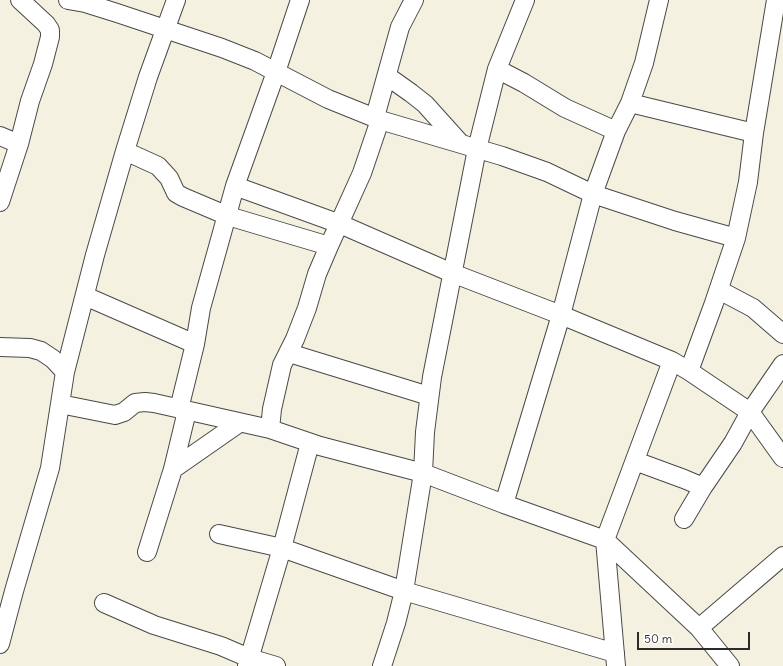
<!DOCTYPE html>
<style>
body{margin:0}
#map{position:relative;width:783px;height:666px;overflow:hidden;background:#f5f1e1;font-family:Delius,sans-serif}
canvas{display:block}
.scale{position:absolute;left:637px;top:632px;width:113px;height:18px;box-sizing:border-box;border:2px solid #2b2b2b;border-top:0;padding-left:5px;font-size:12px;line-height:14px;white-space:nowrap;color:#2b2b2b;-webkit-text-stroke:3px #fff;paint-order:stroke}
</style>
<div id="map">
<canvas width="783" height="666"></canvas>
<div class="scale">50 m</div>
</div>
<script>
const ctx = document.querySelector('canvas').getContext('2d');
ctx.lineJoin = 'round';
const toPath = rows => new Path2D(rows.map(r => 'M' + r).join(''));
function trace(path, color, width, dash) { ctx.strokeStyle = color; ctx.lineWidth = width; ctx.lineCap = dash ? 'butt' : 'round'; ctx.setLineDash(dash || []); ctx.stroke(path); }
const minor = toPath([
 [68,0,85,3,117,13,222,48,255,61,328,99,380,120,502,156,547,172,593,194,675,221,736,238],
 [497,69,524,83,565,108,616,131],
 [387,76,411,93,425,104,461,144],
 [630,103,754,133],
 [375,117,400,27,414,0],
 [0,136,19,144],
 [125,151,158,166,169,178,176,193,183,197,228,216,329,246],
 [235,186,340,224,452,273,561,315,672,361,689,371,750,412,783,458],
 [0,202,19,144,30,101,43,64,50,37,50,30,46,24,20,0],
 [719,290,753,308,783,334],
 [85,296,195,344],
 [0,347,30,348,41,351,53,359,65,372],
 [289,353,429,396],
 [689,371,714,303,736,238,748,182,754,133,776,0],
 [60,404,115,415,124,412,135,403,145,402,154,403,270,429,320,446,423,473,504,504,605,540,699,628,730,666],
 [179,409,195,344,201,308,235,186,276,72,300,0],
 [270,429,272,409,282,365,295,339,307,308,317,274,329,246,362,173,380,120],
 [635,461,684,479,703,487],
 [173,469,239,423],
 [504,504,561,315,593,194,616,131,630,103,644,63,659,0],
 [684,519,703,487,733,443,750,412,783,364],
 [219,534,282,548,404,591,615,653],
 [147,552,173,469,187,411],
 [104,603,154,625,221,646,249,658,276,666],
 [699,628,783,556],
 [0,644,14,591,50,468,65,372,95,255,125,151,148,77,176,0],
 [247,666,282,548,310,443],
 [382,666,396,623,404,591,423,473,425,432,432,377,477,149,497,69,525,0],
 [616,666,605,540,672,361]
]);
trace(minor, '#494946', 20);
trace(minor, '#fff', 18);
</script>
